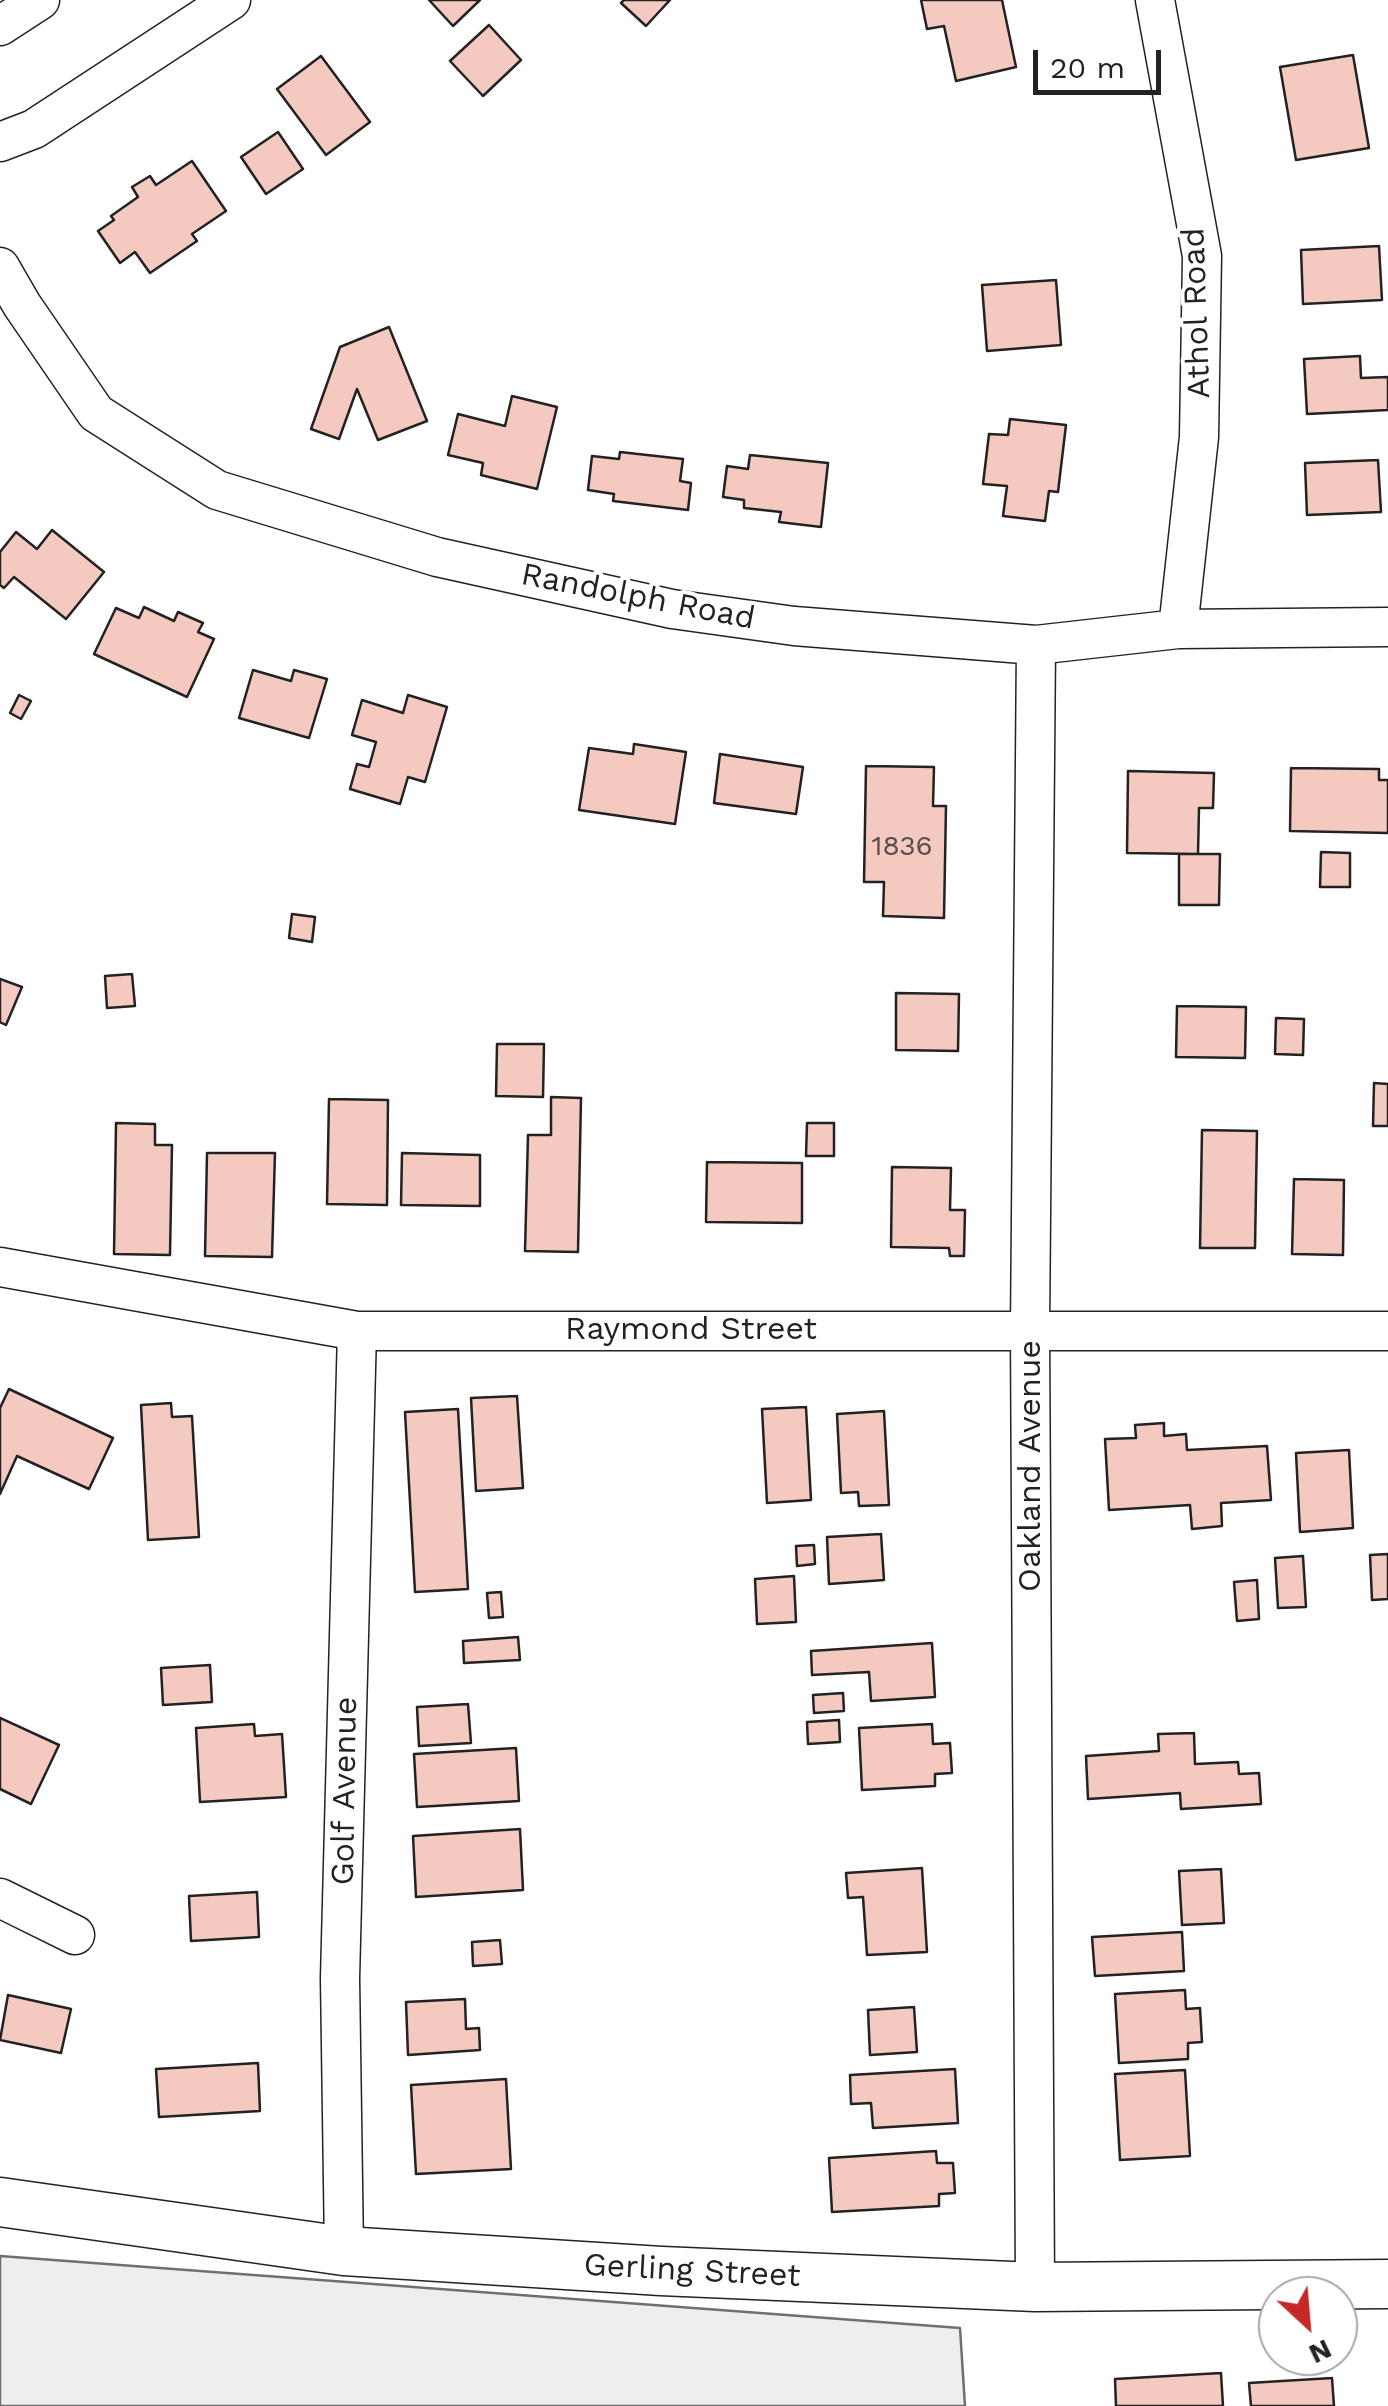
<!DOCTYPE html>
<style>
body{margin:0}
#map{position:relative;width:1388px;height:2406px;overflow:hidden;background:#fff;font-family:"Work Sans",sans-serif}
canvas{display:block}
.north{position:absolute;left:1258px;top:2276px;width:100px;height:100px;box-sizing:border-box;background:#fff;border:2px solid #a7a7a7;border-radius:50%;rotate:154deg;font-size:28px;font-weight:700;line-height:40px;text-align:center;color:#222}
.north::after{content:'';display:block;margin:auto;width:35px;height:45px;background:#c62828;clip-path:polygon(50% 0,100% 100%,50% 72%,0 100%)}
.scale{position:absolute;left:1033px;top:50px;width:128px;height:45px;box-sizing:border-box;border:5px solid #222;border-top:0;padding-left:12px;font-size:30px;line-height:35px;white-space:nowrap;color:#222;-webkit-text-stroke:8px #fff;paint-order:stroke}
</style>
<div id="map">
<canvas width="1388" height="2406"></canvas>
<div class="north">N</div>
<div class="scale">20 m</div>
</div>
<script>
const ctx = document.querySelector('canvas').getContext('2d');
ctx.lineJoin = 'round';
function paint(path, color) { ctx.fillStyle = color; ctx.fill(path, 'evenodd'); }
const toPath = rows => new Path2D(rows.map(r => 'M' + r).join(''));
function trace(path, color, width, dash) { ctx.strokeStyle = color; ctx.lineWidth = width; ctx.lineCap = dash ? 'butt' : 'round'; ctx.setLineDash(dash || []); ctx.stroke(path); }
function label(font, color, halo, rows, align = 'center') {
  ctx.font = font + ' "Work Sans",sans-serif'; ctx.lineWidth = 8; ctx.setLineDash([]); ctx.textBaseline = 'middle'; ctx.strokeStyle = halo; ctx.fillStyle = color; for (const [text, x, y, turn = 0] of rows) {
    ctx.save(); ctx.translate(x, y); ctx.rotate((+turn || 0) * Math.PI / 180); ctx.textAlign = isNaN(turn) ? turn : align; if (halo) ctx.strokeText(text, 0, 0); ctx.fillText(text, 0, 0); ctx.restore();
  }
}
const green = toPath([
 [0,2256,960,2328,965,2406,0,2406,0,2256]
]);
const building = toPath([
 [429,0,480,0,453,26,429,0],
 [624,0,670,0,646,26,621,3,624,0],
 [921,0,1002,0,1016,67,956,81,944,26,927,29,921,0],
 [489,25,521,60,483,96,450,61,489,25],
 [1353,55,1369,148,1296,160,1280,67,1353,55],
 [321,56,370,122,326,155,277,89,321,56],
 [278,132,303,169,266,194,241,157,278,132],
 [192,161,226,211,192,234,197,241,150,273,135,252,120,263,98,231,114,220,111,216,138,197,132,187,150,176,156,185,192,161],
 [1379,246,1382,300,1303,304,1301,250,1379,246],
 [1056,280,1061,345,987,351,982,285,1056,280],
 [389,327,427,421,378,440,357,389,339,439,311,429,340,347,389,327],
 [1360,356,1361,378,1388,377,1388,410,1307,414,1304,359,1360,356],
 [512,396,557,407,537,489,481,475,483,463,448,455,458,414,505,426,512,396],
 [1010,419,1066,425,1058,492,1049,491,1045,521,1003,516,1007,486,983,484,989,434,1008,435,1010,419],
 [620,452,683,459,680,481,691,483,688,510,613,501,614,494,588,490,592,456,619,459,620,452],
 [750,455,828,463,821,527,779,522,781,512,744,508,744,500,723,497,727,466,748,469,750,455],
 [1378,460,1381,512,1307,515,1305,463,1378,460],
 [52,530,104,572,66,619,14,577,4,588,0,585,0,552,16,532,37,549,52,530],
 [144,607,174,621,178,612,203,623,198,632,214,639,187,697,94,654,116,608,139,618,144,607],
 [253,670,291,681,294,670,327,679,309,738,239,718,253,670],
 [19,695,31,701,21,719,10,713,19,695],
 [408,695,447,707,425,782,408,777,400,804,350,789,357,764,369,767,376,742,352,735,362,700,403,713,408,695],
 [634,744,686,752,675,824,579,810,589,748,633,754,634,744],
 [720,754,803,767,796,814,714,803,720,754],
 [866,766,934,767,933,806,946,806,944,918,883,916,884,882,864,882,866,766],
 [1291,768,1379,769,1379,780,1388,780,1388,833,1290,831,1291,768],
 [1128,771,1214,773,1213,808,1199,808,1198,854,1127,853,1128,771],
 [1321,852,1350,853,1350,887,1320,887,1321,852],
 [1179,854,1220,854,1219,905,1179,905,1179,854],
 [292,914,315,917,312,942,289,938,292,914],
 [132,974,135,1006,107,1008,105,976,132,974],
 [0,979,22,987,6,1025,0,1022,0,979],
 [896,993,959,994,958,1051,896,1050,896,993],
 [1177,1006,1246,1007,1245,1058,1176,1057,1177,1006],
 [1276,1018,1304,1019,1303,1055,1275,1054,1276,1018],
 [497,1044,544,1044,543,1097,496,1096,497,1044],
 [1374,1083,1388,1084,1388,1126,1373,1126,1374,1083],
 [551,1097,581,1098,578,1252,525,1251,528,1135,551,1135,551,1097],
 [329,1099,388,1100,387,1205,327,1204,329,1099],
 [116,1123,155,1124,155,1145,172,1145,170,1255,114,1254,116,1123],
 [807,1123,834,1123,834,1156,806,1156,807,1123],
 [1202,1130,1257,1131,1255,1248,1200,1248,1202,1130],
 [207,1153,275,1153,272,1257,205,1256,207,1153],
 [402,1153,480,1155,480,1206,401,1205,402,1153],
 [707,1162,802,1163,802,1223,706,1222,707,1162],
 [892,1167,951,1168,950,1210,965,1210,964,1256,950,1256,949,1248,891,1247,892,1167],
 [1294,1179,1344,1180,1343,1255,1292,1254,1294,1179],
 [9,1389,113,1438,89,1489,17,1456,0,1494,0,1408,9,1389],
 [517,1396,523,1488,476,1491,471,1398,517,1396],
 [171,1403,172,1417,192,1416,199,1537,148,1540,141,1405,171,1403],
 [806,1407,811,1500,767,1503,762,1409,806,1407],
 [458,1409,468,1589,415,1592,405,1412,458,1409],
 [884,1411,889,1505,859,1506,858,1492,841,1493,837,1414,884,1411],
 [1164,1423,1164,1436,1186,1434,1187,1450,1267,1446,1271,1500,1221,1503,1222,1526,1192,1529,1190,1505,1109,1510,1105,1439,1136,1438,1135,1425,1164,1423],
 [1349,1450,1353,1528,1300,1532,1296,1453,1349,1450],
 [881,1534,884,1580,829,1584,827,1537,881,1534],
 [814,1545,815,1564,797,1566,796,1546,814,1545],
 [1388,1554,1388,1599,1372,1600,1370,1555,1388,1554],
 [1303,1556,1306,1607,1278,1608,1275,1558,1303,1556],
 [794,1576,796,1622,757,1624,755,1579,794,1576],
 [1257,1580,1259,1619,1237,1621,1234,1582,1257,1580],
 [501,1592,503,1617,489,1618,487,1593,501,1592],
 [518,1637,520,1660,464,1663,463,1641,518,1637],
 [932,1643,935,1697,871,1701,869,1672,812,1675,811,1651,932,1643],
 [210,1665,212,1702,163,1705,161,1668,210,1665],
 [843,1693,844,1711,814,1713,813,1695,843,1693],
 [468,1704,471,1743,419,1746,417,1707,468,1704],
 [0,1718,59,1745,31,1804,0,1789,0,1718],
 [839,1720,840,1742,808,1744,807,1722,839,1720],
 [254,1724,255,1736,282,1734,286,1797,200,1802,196,1728,254,1724],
 [932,1724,933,1744,950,1743,952,1773,935,1774,935,1786,862,1790,859,1728,932,1724],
 [1194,1733,1195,1764,1238,1762,1239,1774,1259,1773,1261,1804,1181,1809,1180,1793,1088,1799,1086,1756,1159,1751,1158,1734,1194,1733],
 [516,1748,519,1801,417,1807,414,1754,516,1748],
 [520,1829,523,1890,416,1897,413,1836,520,1829],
 [922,1868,927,1952,867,1955,863,1897,848,1898,846,1873,922,1868],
 [1221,1869,1224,1923,1182,1925,1179,1871,1221,1869],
 [257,1892,259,1937,191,1941,189,1896,257,1892],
 [1182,1932,1184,1971,1095,1976,1092,1937,1182,1932],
 [500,1940,502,1964,473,1966,472,1942,500,1940],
 [1185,1990,1186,2009,1200,2008,1202,2042,1188,2043,1188,2059,1119,2063,1115,1994,1185,1990],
 [8,1995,71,2009,61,2053,0,2040,8,1995],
 [465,1999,466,2029,479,2028,480,2050,408,2055,406,2002,465,1999],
 [914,2007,917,2052,870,2055,868,2010,914,2007],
 [258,2063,260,2111,159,2117,156,2069,258,2063],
 [955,2069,958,2123,873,2128,871,2103,851,2104,850,2075,955,2069],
 [1185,2070,1190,2156,1120,2160,1115,2074,1185,2070],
 [506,2079,511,2169,416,2174,411,2085,506,2079],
 [936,2151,937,2163,953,2163,955,2193,939,2194,939,2206,832,2212,829,2158,936,2151],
 [1221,2373,1223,2406,1116,2406,1115,2379,1221,2373],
 [1332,2378,1334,2406,1251,2406,1249,2383,1332,2378]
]);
const minor = toPath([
 [1155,0,1202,256,1199,437,1178,629],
 [0,26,40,0],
 [0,142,34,129,231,0],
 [0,267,22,305,96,413,217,490,437,557,672,609,794,626,1036,645,1178,629,1388,627],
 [0,1267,357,1331,1388,1331],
 [0,1898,75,1935],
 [344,2251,340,1978,357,1331],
 [1035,2287,1030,1329,1036,645]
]);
const tertiary = toPath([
 [0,2202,344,2251,661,2271,1035,2287,1388,2284]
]);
const numberNames = [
 ["1836",902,847]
];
const streetNames = [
 ["Athol Road",1197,313,-92],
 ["Randolph Road",638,597,11],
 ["Raymond Street",691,1330],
 ["Oakland Avenue",1031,1466,-90],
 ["Golf Avenue",345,1791,-89],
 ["Gerling Street",692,2271,3]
];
paint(green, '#eee');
trace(green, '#6f6f6f', 2.5);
paint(building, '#f3c9c0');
trace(building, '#222', 2.5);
trace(minor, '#222', 41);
trace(tertiary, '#222', 51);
trace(minor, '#fff', 38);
trace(tertiary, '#fff', 48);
label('28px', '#564c4a', null, numberNames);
label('32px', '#222', '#fff', streetNames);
</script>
